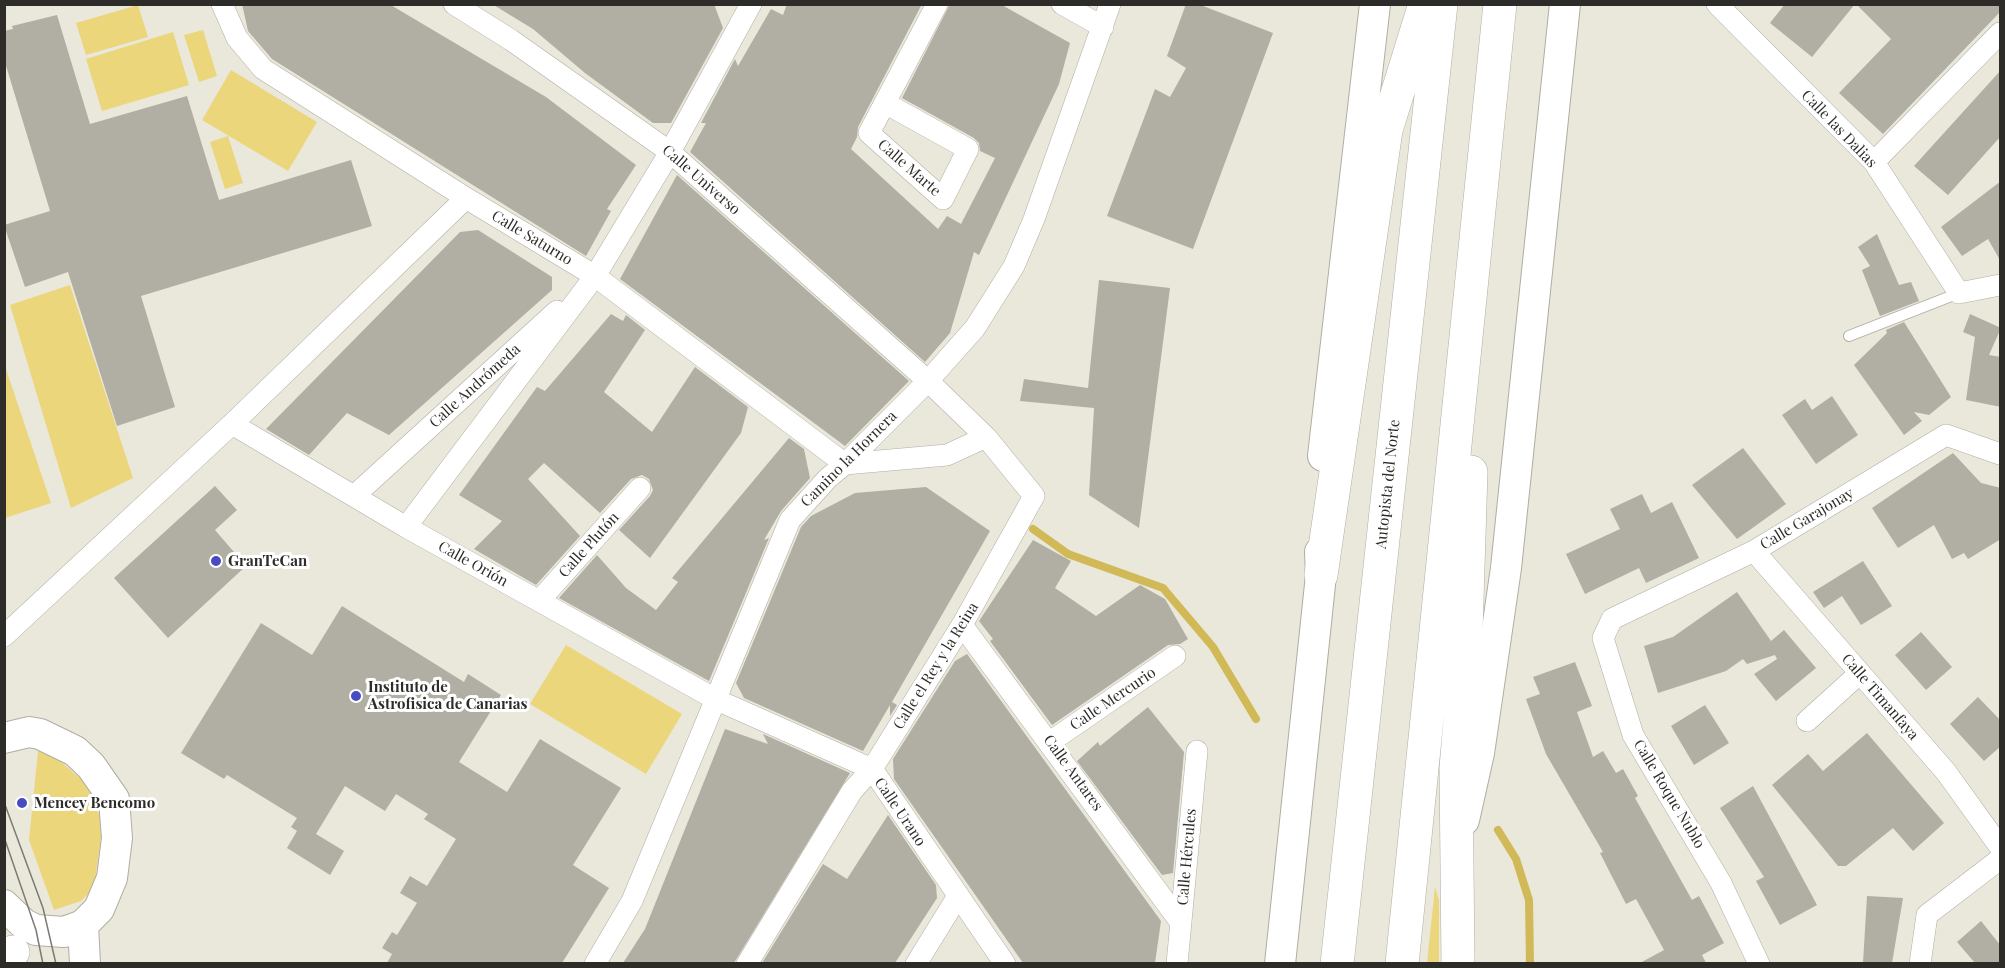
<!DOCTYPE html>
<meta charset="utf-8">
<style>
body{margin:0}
#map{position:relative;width:2005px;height:968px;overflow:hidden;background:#eae7db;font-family:"Playfair Display",serif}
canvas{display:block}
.frame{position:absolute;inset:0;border:6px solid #2d2c28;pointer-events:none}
</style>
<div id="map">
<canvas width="2005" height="968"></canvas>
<div class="frame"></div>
</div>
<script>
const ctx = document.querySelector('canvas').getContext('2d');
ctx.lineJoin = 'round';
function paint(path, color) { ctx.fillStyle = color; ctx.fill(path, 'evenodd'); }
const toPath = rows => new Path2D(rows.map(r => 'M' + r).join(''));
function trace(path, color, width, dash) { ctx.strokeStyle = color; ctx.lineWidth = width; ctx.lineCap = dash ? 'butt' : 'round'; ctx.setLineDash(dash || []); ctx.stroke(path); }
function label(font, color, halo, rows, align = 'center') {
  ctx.font = font + ' "Playfair Display",serif'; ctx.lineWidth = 6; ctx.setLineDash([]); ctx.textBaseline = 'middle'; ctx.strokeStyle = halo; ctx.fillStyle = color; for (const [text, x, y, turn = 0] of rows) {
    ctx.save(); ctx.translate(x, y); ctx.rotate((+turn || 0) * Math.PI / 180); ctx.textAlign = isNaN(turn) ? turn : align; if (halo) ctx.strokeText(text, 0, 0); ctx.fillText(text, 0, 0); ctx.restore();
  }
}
const green = toPath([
 [138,5,148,37,86,55,76,23],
 [203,30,217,76,199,82,184,35],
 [173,32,189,85,102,111,86,59],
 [231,70,317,122,288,171,202,120],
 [228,136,243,183,225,189,210,142],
 [70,285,133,478,71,508,10,305],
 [4,363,51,503,5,518,4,518],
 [566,645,682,714,646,774,530,704],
 [38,751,52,754,82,780,94,799,101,821,101,838,95,880,91,891,81,901,54,910,29,840],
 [1435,887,1439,900,1439,963,1427,963]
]);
const stream = toPath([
 [1033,529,1068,554,1163,588,1213,647,1256,719],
 [1498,830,1516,859,1529,900,1530,964]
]);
const building = toPath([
 [242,4,389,4,546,97,636,165,607,209,611,211,586,256,272,59,248,31],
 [492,4,714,4,723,28,671,123,653,123,585,73,533,29],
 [787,4,922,4,858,127,857,137,851,149,938,229,947,216,961,224,995,158,980,151,979,143,974,138,902,98,950,4,1000,4,1070,43,1059,84,979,255,974,252,950,333,925,362,690,152,706,123,701,123,735,59,738,66,771,9,783,15],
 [1186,4,1198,4,1273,33,1193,249,1107,216,1155,89,1170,97,1186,68,1167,56],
 [1785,4,1855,4,1812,57,1770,23],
 [1856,4,2001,4,2001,11,1883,134,1839,93,1891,39],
 [57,15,90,124,187,96,219,200,351,160,372,226,141,296,175,407,117,426,68,272,25,287,4,225,50,211,4,59,4,31,13,29,12,26],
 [2001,70,2001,136,1948,195,1914,166],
 [677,175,909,381,845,446,620,279],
 [2001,181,2001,262,1988,239,1962,256,1941,227],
 [478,230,552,277,552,290,389,435,347,413,309,455,266,429,460,232],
 [1877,234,1899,285,1911,282,1919,301,1880,316,1862,270,1870,266,1858,247],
 [1099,280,1170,288,1139,528,1089,495,1094,408,1020,401,1024,379,1088,388],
 [611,314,623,321,626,315,645,330,604,392,652,432,695,367,748,407,741,433,650,558,619,530,650,496,653,490,649,479,642,475,631,479,600,513,544,463,528,479,580,536,536,585,474,549,502,521,459,495,537,387,545,391],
 [1970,314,2001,328,1989,355,2001,357,2001,407,1966,400,1975,337,1963,332],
 [1904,322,1951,397,1929,415,1914,412,1922,421,1904,435,1854,365,1887,333,1886,330],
 [1832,396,1858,435,1816,464,1782,415,1805,399,1812,410],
 [789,438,804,449,810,478,781,511,764,540,769,538,709,681,559,598,597,555,626,588,656,610,678,582,672,578],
 [1743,448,1786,504,1737,539,1692,485],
 [1953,453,1981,483,2001,488,2001,539,1968,559,1964,553,1952,559,1934,525,1898,548,1872,508],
 [215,486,237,510,215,530,246,566,168,638,114,578],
 [926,487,990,531,892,702,897,705,890,716,890,705,863,751,744,698,736,683,801,527,811,516,855,493],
 [1642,494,1651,513,1672,502,1699,558,1646,583,1639,568,1585,594,1566,554,1620,529,1610,509],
 [1033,540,1071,561,1055,588,1096,616,1140,585,1165,599,1188,639,1180,644,1168,645,1052,725,990,641,993,639,979,621],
 [1863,561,1892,606,1861,625,1842,596,1824,608,1813,592],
 [1737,592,1771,641,1784,630,1816,668,1776,701,1754,674,1777,659,1775,655,1747,664,1743,659,1726,671,1658,693,1644,646,1673,637],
 [342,606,464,682,468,674,501,695,459,762,507,792,540,739,621,788,573,865,609,888,562,963,387,963,392,954,382,948,392,932,397,935,417,903,400,893,410,876,427,886,456,839,424,819,428,814,396,794,385,811,345,786,316,834,344,851,330,875,287,848,297,831,291,827,297,818,227,775,224,779,181,753,261,623,312,655],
 [1921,632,1952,667,1926,690,1895,655],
 [967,654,1161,921,1155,963,1023,963,894,779,893,759,955,661],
 [1575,662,1592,706,1577,712,1593,757,1603,751,1616,773,1623,769,1638,796,1635,798,1692,900,1699,896,1724,943,1702,955,1706,963,1640,963,1664,950,1636,899,1626,904,1600,853,1603,852,1546,754,1526,699,1540,694,1533,677],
 [1978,697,2001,721,2001,746,1984,761,1950,724],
 [1705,705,1729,743,1694,765,1671,726],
 [1148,707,1184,752,1173,873,1162,875,1077,761,1098,742,1100,746],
 [725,729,768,744,763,734,850,773,734,963,623,963,645,929],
 [1867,733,1944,823,1913,851,1893,828,1846,866,1838,866,1772,785,1808,754,1823,771],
 [1753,786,1817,905,1780,925,1756,881,1764,877,1720,808],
 [888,815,936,885,937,898,895,963,762,963,823,864,847,879],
 [1867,896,1903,898,1892,963,1863,963],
 [1981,921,2001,946,2001,963,1975,963,1957,942]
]);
const lane = toPath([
 [1849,336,1959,293]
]);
const street = toPath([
 [222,4,237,38,263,69,466,198,595,276,845,464,947,455,986,437],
 [454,4,511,40,670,152,928,381,986,437,1034,496,962,625,872,769,852,791,747,964],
 [1062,4,1103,27],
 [1717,4,1874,162,1959,293,2000,285],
 [885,103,968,149,943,199,869,133,937,4],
 [1874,162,2000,33],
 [232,424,406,527,717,700,872,769,1005,964],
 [354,496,557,311],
 [406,527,595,276,670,152,751,4],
 [1754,551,1946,772,2000,847],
 [539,601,640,488],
 [962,625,1181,923],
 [4,636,232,424,466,198],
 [1807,721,1860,673],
 [1050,742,1175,656],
 [595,964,632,901,790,520,828,478,845,464,928,381,975,328,1014,266,1034,219,1110,4],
 [916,964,958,896],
 [1177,964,1197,751],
 [1759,964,1721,883,1633,735,1603,638,1612,619,1754,551,1946,435,2000,454],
 [1920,964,1927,915,2000,859]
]);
const secondary = toPath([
 [1323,456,1375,4],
 [4,738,29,732,40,734,75,751,91,766,114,799,117,838,112,878,99,909,83,925,64,932,36,930,24,924,4,905],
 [1464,820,1479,753,1506,568,1565,4],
 [83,925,85,964],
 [1280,964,1321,575,1320,552]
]);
const primary = toPath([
 [4,954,13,952]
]);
const highway = toPath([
 [1321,575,1386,130,1425,4],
 [1337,964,1441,4],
 [1402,964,1500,4],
 [1458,964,1456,768,1465,664,1471,472]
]);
const tram = toPath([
 [4,802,43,908,56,964],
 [4,837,36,930,43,964]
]);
const markers = [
 [216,561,6,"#474cc1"],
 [356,696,6,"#474cc1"],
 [22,803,6,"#474cc1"]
];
const streetNames = [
 ["Calle las Dalias",1839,129,46],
 ["Calle Marte",909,168,41],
 ["Calle Universo",701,180,41],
 ["Calle Saturno",532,238,31],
 ["Calle Andrómeda",475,386,-42],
 ["Camino la Hornera",849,459,-45],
 ["Autopista del Norte",1388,484,-84],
 ["Calle Garajonay",1807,519,-31],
 ["Calle Plutón",589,545,-48],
 ["Calle Orión",473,564,29],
 ["Calle el Rey y la Reina",936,666,-58],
 ["Calle Timanfaya",1880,697,49],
 ["Calle Mercurio",1113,699,-34],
 ["Calle Antares",1073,773,54],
 ["Calle Roque Nublo",1669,794,59],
 ["Calle Urano",900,812,56],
 ["Calle Hércules",1187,857,-85]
];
const poiNames = [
 ["GranTeCan",228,561],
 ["Instituto de",368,687],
 ["Astrofisica de Canarias",368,704],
 ["Mencey Bencomo",34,803]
];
paint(green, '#ecd67c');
trace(stream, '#d1b957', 8);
paint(building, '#b1aea3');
trace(lane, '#b0aea2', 12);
trace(street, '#b0aea2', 22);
trace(secondary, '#b0aea2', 32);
trace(primary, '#b0aea2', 34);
trace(highway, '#b0aea2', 34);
trace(lane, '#fff', 10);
trace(street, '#fff', 21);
trace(secondary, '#fff', 30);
trace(primary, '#fff', 33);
trace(highway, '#fff', 33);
trace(tram, '#7c7a73', 1.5);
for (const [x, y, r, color] of markers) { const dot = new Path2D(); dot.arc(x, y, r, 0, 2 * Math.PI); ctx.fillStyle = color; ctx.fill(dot); trace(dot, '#fff', 2); }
label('15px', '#2d2c28', '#fff', streetNames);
label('bold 15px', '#2d2c28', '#fff', poiNames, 'left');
</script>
